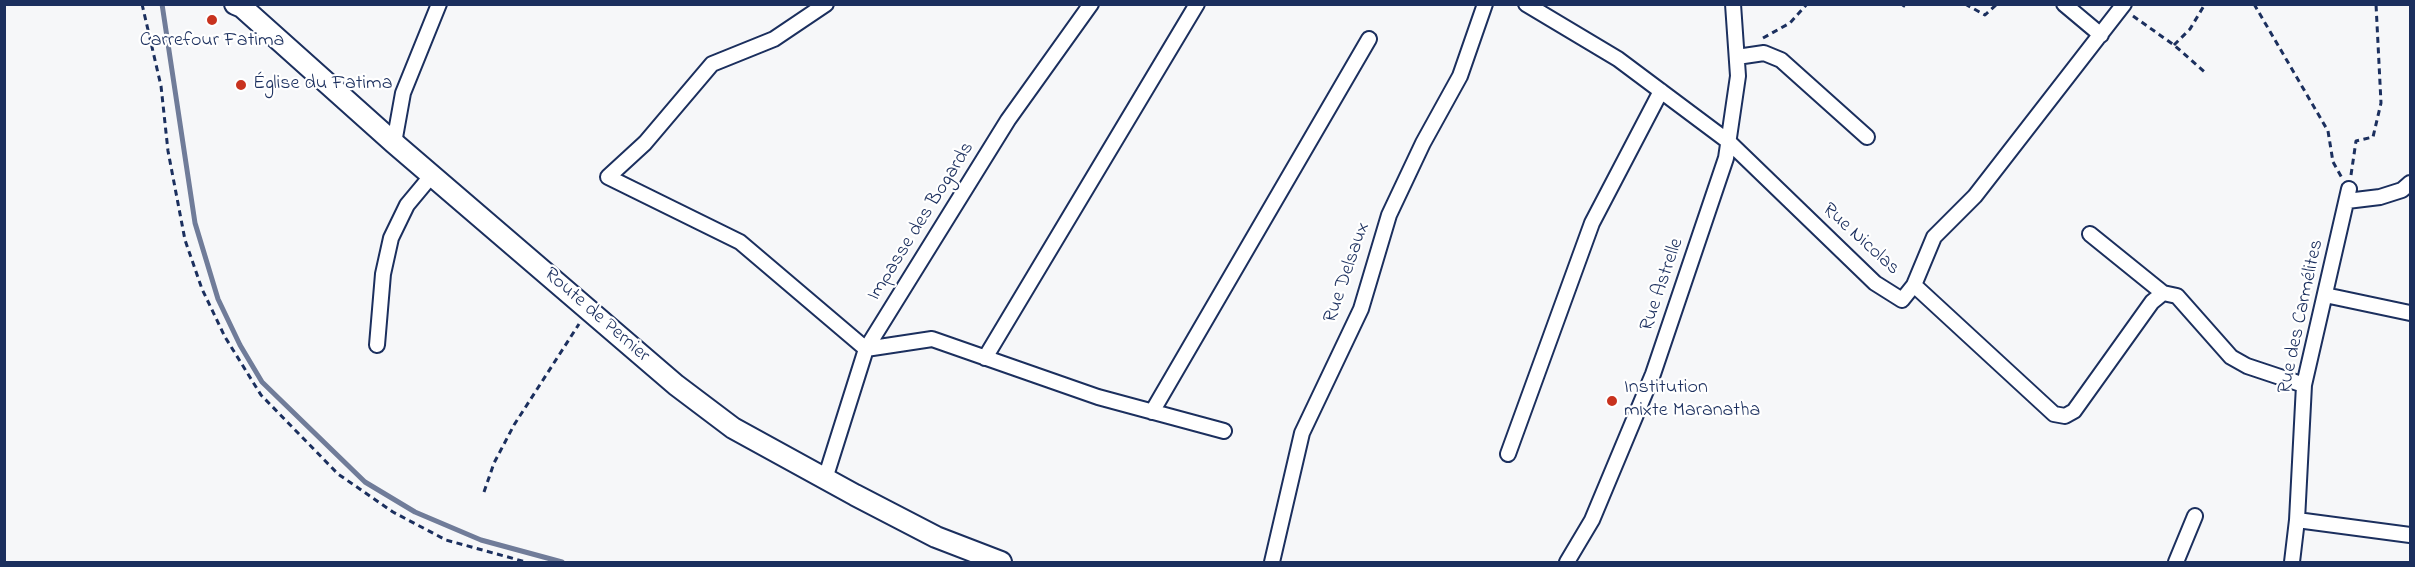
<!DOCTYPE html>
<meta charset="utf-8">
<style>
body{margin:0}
#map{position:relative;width:2415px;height:567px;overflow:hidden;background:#f6f7f9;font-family:"Indie Flower",sans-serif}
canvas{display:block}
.frame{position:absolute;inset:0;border:6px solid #1b2f5e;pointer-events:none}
</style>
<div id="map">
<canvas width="2415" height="567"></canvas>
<div class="frame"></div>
</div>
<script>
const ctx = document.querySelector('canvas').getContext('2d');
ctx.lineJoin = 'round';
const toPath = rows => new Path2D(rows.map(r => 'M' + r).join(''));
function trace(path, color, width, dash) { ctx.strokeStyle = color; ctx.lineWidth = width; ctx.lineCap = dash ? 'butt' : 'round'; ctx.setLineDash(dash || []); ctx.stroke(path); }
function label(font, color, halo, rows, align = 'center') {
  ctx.font = font + ' "Indie Flower",sans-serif'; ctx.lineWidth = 4.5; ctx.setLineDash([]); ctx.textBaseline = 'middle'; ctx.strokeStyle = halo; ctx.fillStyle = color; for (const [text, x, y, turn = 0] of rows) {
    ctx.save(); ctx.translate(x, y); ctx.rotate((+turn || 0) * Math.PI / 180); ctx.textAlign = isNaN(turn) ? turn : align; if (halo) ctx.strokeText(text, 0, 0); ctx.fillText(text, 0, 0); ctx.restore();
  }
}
const stream = toPath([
 [162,4,195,223,218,299,240,345,262,382,365,482,415,512,481,540,562,562]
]);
const path = toPath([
 [142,4,161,86,168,151,185,240,202,289,225,337,261,395,338,474,393,512,446,540,526,562],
 [1965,4,1985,15,1997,4],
 [2254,4,2328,131,2333,162,2342,178],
 [1903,7,1905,4],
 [2133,16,2174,45,2207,74],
 [1763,38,1790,23,1807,4],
 [2174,45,2190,29,2205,4],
 [2351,175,2356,141,2373,137,2381,103,2376,4],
 [484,492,494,463,514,425,579,324]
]);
const street = toPath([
 [826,4,774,39,712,64,645,143,608,177,740,242,866,349,932,339,1098,397,1224,431],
 [1526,4,1618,59,1729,142,1875,283,1902,300,1914,285,1934,237,1975,196,2124,4],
 [2064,4,2101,35],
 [1737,57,1764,53,1781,60,1867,137],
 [394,143,403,93,439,4],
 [2347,201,2380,197,2402,190,2410,183],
 [2090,234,2163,293],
 [1914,285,2054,414,2065,416,2074,411,2152,302,2163,293,2177,296,2231,357,2247,366,2304,385],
 [2325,295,2410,313],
 [377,345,383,274,391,238,407,205,432,175],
 [985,358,1197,4],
 [1152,412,1369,39],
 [1508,454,1592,223,1661,91],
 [825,479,866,349,1008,120,1091,4],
 [2297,520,2410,535],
 [1272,562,1302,433,1361,309,1389,215,1423,143,1460,76,1485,4],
 [1567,562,1592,520,1653,374,1726,158,1738,76,1733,4],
 [2176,562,2195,516],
 [2292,562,2297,520,2304,385,2349,189]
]);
const secondary = toPath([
 [235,4,242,7,394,143,676,385,733,428,855,495,936,537,1001,562]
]);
const markers = [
 [212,20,6,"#c8321e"],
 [241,85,6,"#c8321e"],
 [1612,401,6,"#c8321e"]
];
const poiNames = [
 ["Carrefour Fatima",212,42,"center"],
 ["Église du Fatima",253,85],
 ["Institution",1624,389],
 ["mixte Maranatha",1624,412]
];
const streetNames = [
 ["Impasse des Bogards",922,222,-58],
 ["Rue Nicolas",1860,240,42],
 ["Rue Delsaux",1348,273,-71],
 ["Rue Astrelle",1663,285,-71],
 ["Route de Pernier",596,316,41],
 ["Rue des Carmélites",2302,317,-78]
];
trace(stream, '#707c99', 5);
trace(street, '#1b2f5e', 18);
trace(secondary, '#1b2f5e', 24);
trace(path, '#1b2f5e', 3, [6, 4.5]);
trace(street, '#fff', 14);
trace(secondary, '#fff', 20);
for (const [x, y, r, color] of markers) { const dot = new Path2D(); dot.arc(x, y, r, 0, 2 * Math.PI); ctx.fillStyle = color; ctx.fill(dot); trace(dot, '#fff', 2); }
label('20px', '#1b2f5e', '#fff', poiNames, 'left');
label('20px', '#1b2f5e', '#fff', streetNames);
</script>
